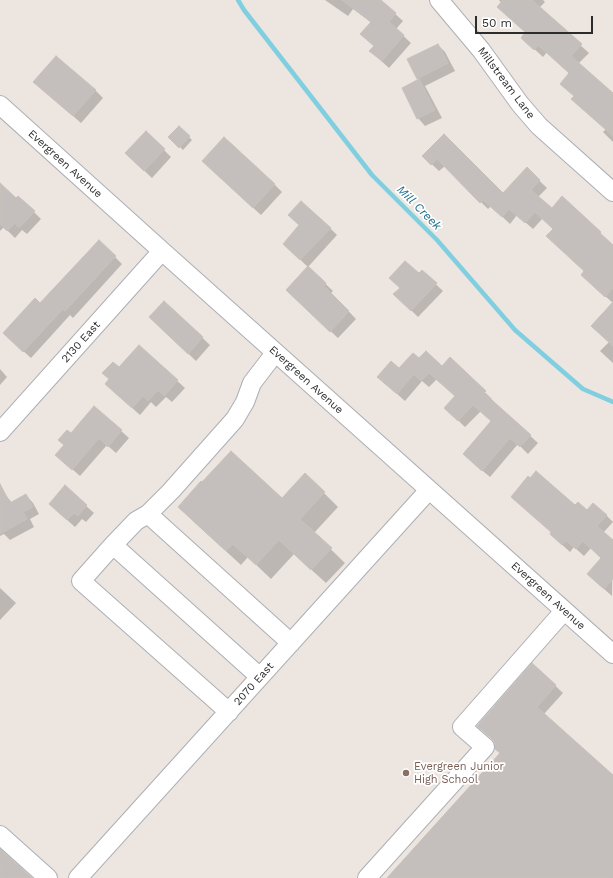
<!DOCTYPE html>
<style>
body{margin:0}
#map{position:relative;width:613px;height:878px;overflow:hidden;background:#ece5e0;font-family:"Work Sans",sans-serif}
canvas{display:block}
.scale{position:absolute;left:475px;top:16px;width:118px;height:18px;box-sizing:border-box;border:2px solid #2c2c2c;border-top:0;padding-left:5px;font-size:12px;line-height:14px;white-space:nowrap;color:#2c2c2c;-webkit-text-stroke:3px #fff;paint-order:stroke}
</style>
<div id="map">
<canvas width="613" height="878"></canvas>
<div class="scale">50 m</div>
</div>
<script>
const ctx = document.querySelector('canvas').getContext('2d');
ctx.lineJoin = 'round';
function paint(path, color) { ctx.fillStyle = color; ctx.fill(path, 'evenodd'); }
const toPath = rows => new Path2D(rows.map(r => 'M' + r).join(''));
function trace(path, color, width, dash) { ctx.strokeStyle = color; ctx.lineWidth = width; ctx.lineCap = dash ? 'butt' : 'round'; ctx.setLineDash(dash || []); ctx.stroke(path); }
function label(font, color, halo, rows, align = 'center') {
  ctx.font = font + ' "Work Sans",sans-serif'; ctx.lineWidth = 3.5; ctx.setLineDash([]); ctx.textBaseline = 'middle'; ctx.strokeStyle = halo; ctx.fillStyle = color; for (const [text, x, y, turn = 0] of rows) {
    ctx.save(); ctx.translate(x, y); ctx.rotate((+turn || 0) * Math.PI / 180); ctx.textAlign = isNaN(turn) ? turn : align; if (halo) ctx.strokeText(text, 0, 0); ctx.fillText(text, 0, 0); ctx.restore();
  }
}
const shadow = toPath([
 [325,0,373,0,383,3,403,21,396,29,411,43,389,68,378,58,375,46,372,23,353,9,348,16],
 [499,0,543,0,545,2,539,8,589,53,578,64,613,94,613,142,603,132,606,129,575,96,570,74,547,52,543,57,530,45,526,33],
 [438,45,445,52,455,71,425,86,442,118,425,126,418,118,419,80,418,79],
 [42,89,95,90,103,98,81,123],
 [179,127,192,140,183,150,170,137],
 [444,135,503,195,527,169,547,188,538,197,552,209,613,245,613,303,589,282,585,271,554,229,543,218,533,229,517,215,510,224,491,206,488,209,445,166,439,171,423,156],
 [164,150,171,157,152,178,134,161],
 [210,168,274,184,282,192,261,215],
 [0,192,16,199,34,212,41,219,27,234,22,230,15,238,4,227,0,231],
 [330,228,337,235,308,267,291,251],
 [115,257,122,264,73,318,70,315,31,358,11,340,41,305],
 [308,267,333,291,331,293,356,319,338,338,294,297],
 [422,271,443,291,418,317,402,301],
 [164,302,210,345,196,361,157,324],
 [613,313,613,363,600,351,609,342],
 [139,346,185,388,172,402,166,397,156,407,151,402,140,415,113,391,110,380],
 [450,359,492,399,491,400,538,443,528,454,518,444,490,477,471,461,492,421,481,411,465,427,445,408,456,396,437,379,429,387,422,381,405,401,386,384,399,369,419,360,442,368],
 [0,369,7,377,0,385],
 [94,407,129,438,116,453,107,445,80,476,64,462,65,445,71,434],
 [65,487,94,513,86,522,82,519,75,527,57,511],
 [324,493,338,507,314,533,345,563,326,583,294,554,271,579,248,557,241,565,193,521,282,499],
 [5,494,12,503,26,495,33,503,39,514,30,519,34,527,10,540,4,534,0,536,0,497],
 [575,506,587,511,606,515,613,522,603,533,613,542,612,596,595,581,602,558,591,548,584,556,574,547,570,552,558,541],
 [0,588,16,603,0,620],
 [532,664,563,693,544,714,613,777,613,878,388,878,501,753]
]);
const stream = toPath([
 [238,0,244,10,372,175,437,240,515,330,583,389,613,402]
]);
const building = toPath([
 [342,0,381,0,396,13,389,22,404,35,382,61,369,51,374,46,360,34,371,22,342,0],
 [503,0,532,0,582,44,571,56,613,93,613,136,571,99,574,96,560,84,569,73,538,45,534,50,521,38,525,32,497,7,503,0],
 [438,44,448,63,417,79,407,59,438,44],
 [56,56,96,90,73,116,33,82,56,56],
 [419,79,435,110,417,119,402,88,419,79],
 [179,126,190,136,179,148,168,137,179,126],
 [146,131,165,149,144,171,125,153,146,131],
 [444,134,503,193,527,167,540,180,531,190,552,208,562,196,601,232,600,233,613,245,613,288,605,297,581,275,584,271,546,236,553,229,535,212,525,223,509,209,502,217,483,200,480,203,437,159,431,165,422,156,444,134],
 [224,137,275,184,253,208,202,161,224,137],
 [0,183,16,198,18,196,35,211,19,228,15,223,7,231,0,224,0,183],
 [301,201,331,228,300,260,283,244,299,225,288,215,301,201],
 [99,240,116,256,65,311,63,309,23,352,3,333,35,298,40,303,99,240],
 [405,261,419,273,422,270,437,283,411,311,393,294,400,288,389,278,405,261],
 [308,266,326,283,324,286,349,311,330,332,286,290,308,266],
 [164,301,203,337,188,354,149,317,164,301],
 [613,302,613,346,591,326,613,302],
 [139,345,178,380,164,396,158,390,148,401,143,396,132,408,105,384,109,379,102,373,113,362,119,367,139,345],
 [426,351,442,366,450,357,486,391,484,393,531,435,520,447,510,438,482,471,463,454,491,421,473,405,458,421,444,408,455,396,429,373,421,381,414,374,397,394,377,377,391,361,399,368,413,353,419,358,426,351],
 [94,406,122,430,108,447,99,438,72,470,55,455,64,445,58,440,67,430,71,433,94,406],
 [231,451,282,498,305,473,325,492,300,519,332,548,311,570,279,540,256,565,233,544,226,551,178,507,201,481,202,482,231,451],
 [536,471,575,505,578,502,587,510,593,503,607,515,597,526,613,540,613,579,604,589,587,574,601,558,583,541,576,549,566,541,562,545,550,534,551,532,511,497,528,476,530,478,536,471],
 [0,484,10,503,26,494,33,507,23,512,27,519,0,534,0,484],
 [65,485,87,505,78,516,74,513,67,520,49,504,65,485],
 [532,663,556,685,537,707,613,775,613,878,387,878,500,753,495,749,495,743,492,739,477,726,532,663],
 [0,849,32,878,0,878,0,849]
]);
const minor = toPath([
 [439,0,481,50,520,104,539,126,613,192],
 [0,105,162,251,613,654],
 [0,432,162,251],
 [148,514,171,491,235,419,245,402,252,383,275,353],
 [113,545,260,677],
 [229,712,81,581,113,545,136,521,148,514,291,643],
 [0,835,48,878],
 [78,878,429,490],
 [367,878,485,747,462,727,564,611]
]);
const markers = [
 [406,773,4,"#8d6e63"]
];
const streetNames = [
 ["Millstream Lane",506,83,53],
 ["Evergreen Avenue",65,164,42],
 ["2130 East",81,342,-48],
 ["Evergreen Avenue",306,380,42],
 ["Evergreen Avenue",548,596,42],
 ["2070 East",254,684,-48]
];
const educationNames = [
 ["Evergreen Junior",414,767],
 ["High School",414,780]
];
const waterNames = [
 ["Mill Creek",419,208,45]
];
paint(shadow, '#0003');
trace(stream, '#80cfe0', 4.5);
paint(building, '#c4bfbc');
trace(building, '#c7c1b9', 1);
trace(minor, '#acafb6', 20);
trace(minor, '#fff', 18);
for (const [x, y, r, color] of markers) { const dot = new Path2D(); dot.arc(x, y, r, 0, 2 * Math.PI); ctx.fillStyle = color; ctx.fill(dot); trace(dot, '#fff', 1.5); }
label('11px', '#2c2c2c', '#fff', streetNames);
label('11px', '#785e54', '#fff', educationNames, 'left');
label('italic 12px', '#1e718d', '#fff', waterNames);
</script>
